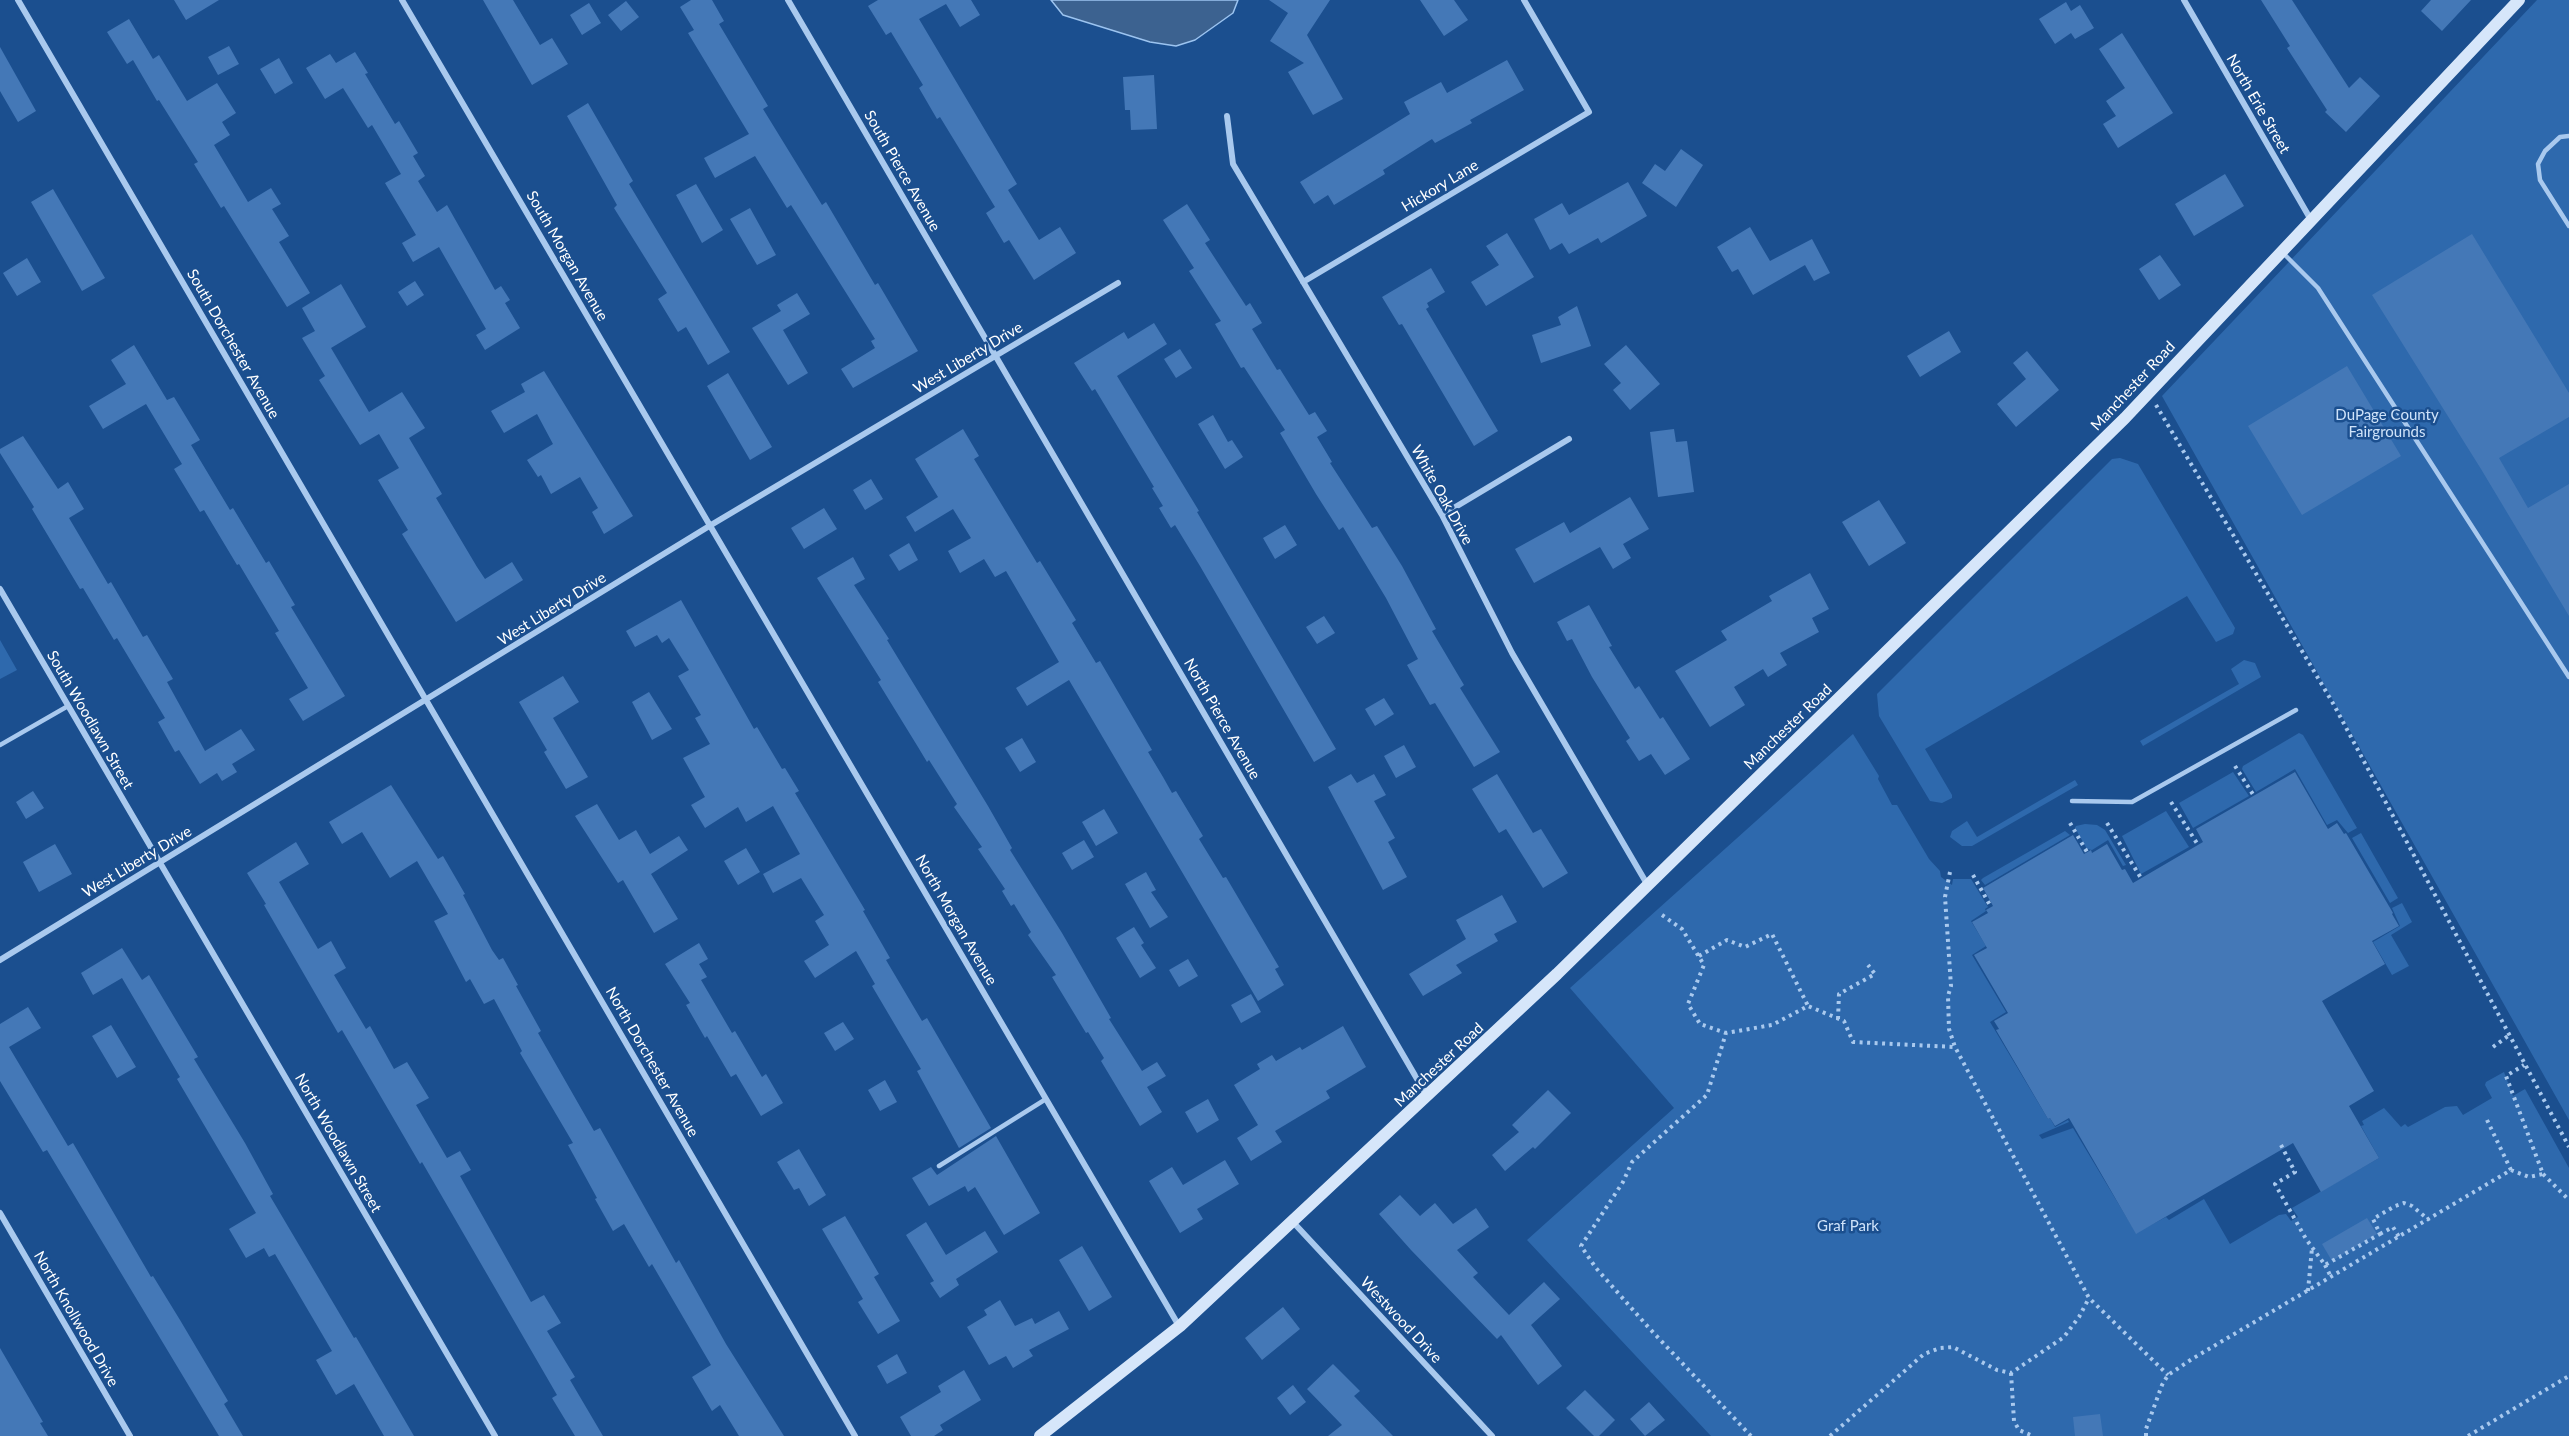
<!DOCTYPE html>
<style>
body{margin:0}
canvas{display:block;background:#1b4f8f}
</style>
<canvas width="2569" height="1436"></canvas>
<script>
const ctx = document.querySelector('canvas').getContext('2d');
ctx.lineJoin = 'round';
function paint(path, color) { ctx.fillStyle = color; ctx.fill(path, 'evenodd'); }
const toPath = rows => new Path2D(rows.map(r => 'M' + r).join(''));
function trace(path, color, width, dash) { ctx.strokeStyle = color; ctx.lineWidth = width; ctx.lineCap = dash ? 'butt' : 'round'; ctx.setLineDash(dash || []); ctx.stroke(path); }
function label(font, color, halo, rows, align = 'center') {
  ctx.font = font + ' Lato,sans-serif'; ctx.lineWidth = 5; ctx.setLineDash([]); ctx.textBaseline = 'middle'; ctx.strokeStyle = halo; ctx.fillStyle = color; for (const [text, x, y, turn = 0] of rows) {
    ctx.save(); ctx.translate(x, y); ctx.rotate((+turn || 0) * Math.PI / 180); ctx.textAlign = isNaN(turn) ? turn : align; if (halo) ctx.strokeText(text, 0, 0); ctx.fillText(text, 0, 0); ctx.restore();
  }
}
const green = toPath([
 [2537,0,2569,0,2569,1120,2162,396],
 [2120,458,2138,464,2235,628,2233,634,2216,642,2187,596,1925,749,1952,795,1952,798,1942,803,1930,801,1879,716,1877,694,2112,459],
 [0,640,17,670,0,679],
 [2244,660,2255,663,2261,677,2143,746,2140,741,2239,684,2231,669],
 [2299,733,2303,735,2357,828,2348,833,2337,820,2327,825,2295,769,2256,792,2242,769,2243,766],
 [1853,734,1879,776,1878,779,1892,805,1897,805,1929,859,1940,871,1941,877,1952,885,1953,879,1971,879,1988,907,1985,909,1986,911,1971,921,1986,946,1972,955,2006,1012,1990,1022,2048,1119,2050,1118,2055,1127,2068,1120,2069,1122,2039,1135,2042,1139,2073,1128,2136,1233,2166,1217,2169,1220,2204,1199,2230,1244,2279,1215,2286,1214,2291,1221,2298,1217,2292,1208,2379,1158,2361,1126,2364,1125,2362,1121,2384,1108,2401,1127,2405,1124,2408,1127,2445,1107,2457,1106,2463,1115,2492,1098,2485,1085,2486,1082,2504,1072,2513,1096,2525,1089,2569,1168,2569,1436,1711,1436,1527,1240,1674,1108,1570,988],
 [2233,772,2249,796,2193,828,2179,803],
 [2075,780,2078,785,1972,846,1962,846,1950,837,1952,831,1967,821,1977,837],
 [2166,811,2189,847,2141,874,2122,836],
 [2085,824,2097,825,2105,830,2126,865,2123,866,2108,840,2092,850,2087,849,2075,828,2076,826],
 [2065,831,2070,835,1985,885,1981,880,1983,878],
 [2361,833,2398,898,2390,903,2352,838],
 [2402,903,2412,922,2391,935,2409,966,2392,975,2373,942,2400,926,2392,908]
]);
const water = toPath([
 [1051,0,1238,0,1233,13,1195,40,1176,46,1150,42,1063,15,1051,0]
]);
const building = toPath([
 [174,0,219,0,186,20],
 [483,0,513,0,540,45,552,38,568,64,532,85],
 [691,0,712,0,724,21,719,24,768,106,763,109,822,205,826,202,875,285,878,283,918,351,853,388,841,369,875,348,871,341,875,339,791,205,787,208,755,156,715,178,704,158,749,134,688,33,694,30,680,7],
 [878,0,971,0,980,15,960,27,946,4,919,19,1017,184,1008,190,1039,240,1060,227,1076,253,1034,280,1009,240,1004,243,986,213,995,207,940,117,937,119,919,88,923,85,891,32,886,35,868,6],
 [1269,0,1330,0,1307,35,1343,99,1313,115,1288,72,1304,63,1270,41,1288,13],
 [1420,0,1454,0,1468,20,1444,36],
 [2261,0,2292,0,2349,88,2360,77,2380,96,2346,132,2325,112,2327,110,2287,48,2290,46],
 [2431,0,2471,0,2442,31,2421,11],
 [626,1,639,17,621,31,608,15],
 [2066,2,2071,11,2080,5,2094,28,2075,39,2071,33,2055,44,2039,19],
 [589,3,601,23,582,35,570,15],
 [129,19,153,59,159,55,187,101,217,83,236,113,222,122,230,135,214,145,248,202,271,188,281,204,272,209,289,236,279,242,310,293,287,307,224,206,221,208,194,164,198,162,159,100,157,101,133,60,127,64,107,32],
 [2122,33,2173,113,2118,148,2103,124,2116,116,2106,101,2125,88,2099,49],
 [229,46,239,64,218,75,208,57],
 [0,47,36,111,18,122,0,91],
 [355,52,368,73,365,74,395,124,399,121,418,153,413,156,425,176,418,181,437,212,447,205,495,290,501,286,510,300,505,303,520,328,485,350,476,335,486,329,439,247,413,262,402,243,416,235,385,183,401,174,372,125,368,128,343,88,325,99,306,68,330,54,336,63],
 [279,58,293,83,275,94,260,69],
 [1507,60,1524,90,1470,120,1472,123,1435,143,1432,139,1383,170,1385,174,1334,205,1328,195,1314,204,1300,182,1410,114,1404,102,1441,82,1447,93],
 [1154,75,1157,129,1131,130,1130,110,1125,110,1123,77],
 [588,103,633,181,629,184,730,352,708,365,686,327,678,332,658,299,667,293,614,208,617,205,567,116],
 [1681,149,1703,165,1676,207,1642,183,1655,164,1665,171],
 [2225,174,2244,206,2194,236,2175,204],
 [1628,182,1647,216,1601,243,1598,238,1569,254,1562,243,1550,250,1534,219,1562,203,1569,215],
 [696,184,723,230,702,243,676,195],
 [53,189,105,278,82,291,31,202],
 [1187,204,1210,240,1205,243,1246,306,1250,303,1262,323,1252,329,1277,370,1280,369,1309,415,1315,412,1327,431,1317,437,1332,462,1330,463,1372,528,1377,526,1402,566,1436,629,1432,631,1464,685,1460,688,1500,752,1474,767,1435,703,1430,705,1407,665,1418,659,1386,598,1343,527,1339,530,1316,494,1280,433,1285,430,1244,367,1241,368,1215,324,1221,321,1189,271,1194,268,1163,220],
 [750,208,776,255,757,265,730,219],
 [1750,227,1770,261,1812,239,1830,273,1814,281,1805,265,1753,295,1738,269,1732,272,1717,247],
 [1507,233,1534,277,1486,306,1471,282,1499,265,1486,246],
 [2472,234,2569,393,2569,417,2499,458,2528,508,2569,484,2569,616,2481,469,2372,295],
 [2160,255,2181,285,2159,300,2139,269],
 [27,258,41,282,17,296,3,273],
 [1431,268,1445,292,1427,303,1429,307,1426,309,1498,431,1474,446,1402,324,1399,325,1382,297],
 [415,281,424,295,407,306,398,292],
 [341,284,366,327,331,348,369,412,402,392,425,428,409,438,442,494,436,498,477,567,485,579,512,562,523,580,456,622,402,534,408,530,378,480,399,468,379,434,360,445,319,380,325,376,302,338,315,331,302,308],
 [797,293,810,314,783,330,808,373,788,385,752,328,781,311,777,305],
 [1577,306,1591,346,1541,363,1532,335,1561,325,1558,317],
 [1154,323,1167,344,1117,376,1199,511,1197,512,1336,749,1314,762,1200,566,1175,525,1171,528,1159,508,1163,506,1152,488,1154,487,1095,389,1092,391,1074,363,1124,332,1128,339],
 [1949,331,1961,352,1920,377,1907,356],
 [134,345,167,400,174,397,200,440,191,445,230,510,233,508,266,563,269,561,295,605,291,607,345,696,303,721,289,699,308,688,275,633,279,631,239,564,237,565,204,510,200,512,174,469,182,464,146,404,103,429,89,406,126,384,111,360],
 [1626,345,1660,384,1630,410,1613,390,1621,383,1604,364],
 [1180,349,1192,368,1176,378,1164,359],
 [2027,351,2059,390,2016,427,1997,404,2026,379,2013,363],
 [2347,366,2401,456,2302,515,2248,426],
 [544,371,633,516,604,534,592,512,598,508,580,477,551,494,541,475,538,477,527,460,553,444,537,414,504,433,491,411,525,392,521,384],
 [728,373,772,447,750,460,707,386],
 [1213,415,1228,442,1232,440,1243,457,1225,469,1198,424],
 [963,429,979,456,974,459,1037,563,1040,561,1076,620,1072,623,1096,663,1100,661,1152,750,1148,752,1163,777,1172,793,1176,791,1203,836,1199,839,1223,878,1226,877,1279,967,1275,969,1284,985,1258,1001,1069,680,1027,706,1016,688,1059,662,1006,571,995,577,984,559,960,573,948,551,971,538,953,509,915,532,906,517,938,497,915,459],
 [1674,429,1676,442,1687,441,1694,492,1658,497,1650,432],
 [23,436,58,489,68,482,84,509,69,518,108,584,111,582,143,637,147,635,173,679,167,682,205,751,241,729,255,750,232,764,237,772,222,781,217,773,200,784,179,750,175,752,158,722,165,718,117,638,114,640,83,588,80,589,32,509,34,507,0,453,0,449],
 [871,479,883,499,865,510,853,490],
 [1630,497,1649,529,1623,544,1631,558,1613,569,1600,547,1534,583,1515,549,1564,522,1570,533],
 [1879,500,1906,543,1869,566,1842,522],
 [824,508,837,529,804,549,791,528],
 [1285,525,1297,545,1275,559,1263,538],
 [909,543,918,560,899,571,889,555],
 [853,557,865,579,854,585,889,639,887,640,988,806,1012,848,1010,850,1062,933,1111,1018,1109,1019,1142,1071,1157,1062,1166,1076,1147,1087,1162,1112,1140,1126,1101,1061,1104,1058,1088,1032,1086,1033,1052,977,1056,975,1028,935,1031,932,1014,904,1011,906,1002,891,1005,889,978,849,982,847,954,807,957,804,929,760,927,762,918,747,878,682,881,680,817,578],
 [1810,573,1829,609,1812,618,1819,632,1780,653,1787,665,1768,677,1763,669,1734,687,1745,705,1710,727,1675,671,1727,640,1721,631,1772,601,1769,596],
 [681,600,754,729,757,727,782,769,785,768,799,791,795,793,865,910,863,911,890,958,886,960,922,1021,927,1018,991,1128,959,1148,917,1071,921,1069,872,986,875,984,856,951,815,978,804,961,829,945,815,921,824,915,801,878,773,893,763,874,800,854,773,806,746,822,738,807,705,828,691,805,705,797,683,758,710,744,695,718,701,715,678,676,689,670,669,638,662,643,657,635,635,647,626,631],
 [1589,605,1612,646,1609,647,1635,689,1639,686,1660,719,1663,717,1690,759,1665,775,1651,754,1639,761,1626,741,1630,738,1592,677,1572,639,1567,641,1557,622],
 [1324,616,1335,633,1317,644,1306,627],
 [563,676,579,702,553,718,588,777,566,789,544,752,547,750,519,702],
 [649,692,672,729,652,740,632,702],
 [1384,698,1394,714,1375,726,1365,709],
 [1022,738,1036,762,1020,772,1005,748],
 [1404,745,1416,767,1396,778,1384,756],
 [2295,772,2328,829,2337,823,2344,834,2346,833,2393,913,2392,914,2399,926,2372,941,2385,964,2322,1001,2374,1091,2349,1106,2379,1158,2321,1192,2293,1143,2136,1234,2069,1118,2055,1126,2050,1118,2048,1119,1996,1030,1999,1029,1994,1021,2008,1013,1974,955,1987,948,1972,922,1988,913,1986,910,1993,906,1983,888,2073,835,2084,854,2091,850,2092,853,2107,844,2122,870,2125,869,2133,883,2203,842,2196,829],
 [1351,774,1357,783,1374,774,1386,795,1374,801,1395,838,1388,842,1407,877,1383,890,1328,787],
 [1497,774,1533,833,1541,829,1568,873,1543,888,1506,829,1499,833,1472,789],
 [391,785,438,859,443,856,465,894,463,895,492,950,499,960,503,958,518,985,516,986,541,1031,538,1033,594,1131,600,1128,676,1263,679,1260,726,1344,784,1436,739,1436,720,1405,712,1411,692,1377,711,1365,652,1264,649,1267,624,1224,613,1231,595,1199,597,1198,568,1145,573,1143,520,1053,522,1051,494,999,484,1004,470,979,466,982,434,921,448,914,417,861,390,878,362,832,342,844,329,822],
 [33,791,44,808,26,819,16,802],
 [597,804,619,840,636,830,650,854,679,836,688,850,651,874,678,919,654,933,623,880,618,883,575,816],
 [1104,809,1118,833,1096,846,1082,822],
 [1084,840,1094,857,1072,870,1062,853],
 [296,842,309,864,279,882,318,949,331,941,346,968,334,975,366,1029,370,1026,394,1069,407,1062,429,1098,416,1105,447,1158,460,1151,471,1170,460,1176,531,1302,544,1295,561,1323,547,1331,575,1377,570,1380,603,1436,575,1436,552,1398,557,1395,422,1162,420,1164,342,1030,338,1033,264,905,266,904,247,873],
 [55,844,72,874,39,892,23,862],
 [746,848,760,872,738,885,724,861],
 [1146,872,1156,890,1151,892,1168,917,1150,928,1125,884],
 [1502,895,1517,922,1494,934,1498,941,1456,965,1462,973,1423,996,1409,974,1466,939,1456,920],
 [1134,927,1144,943,1141,945,1156,968,1140,978,1116,938],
 [699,943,708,959,699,964,707,977,701,980,732,1033,735,1031,762,1077,766,1074,783,1103,761,1116,736,1074,731,1077,707,1036,705,1038,686,1005,690,1003,665,964],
 [122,948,142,980,149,975,198,1057,194,1059,245,1143,273,1194,270,1196,354,1338,356,1337,414,1436,384,1436,354,1384,336,1395,316,1360,332,1351,275,1254,269,1257,264,1248,246,1258,229,1229,256,1213,177,1079,180,1077,122,978,93,995,81,973],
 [1188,959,1198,976,1179,987,1169,970],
 [1251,994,1261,1012,1241,1023,1231,1005],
 [28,1007,41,1028,9,1047,68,1146,73,1143,151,1277,153,1276,180,1320,228,1401,224,1404,243,1436,219,1436,47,1150,43,1152,0,1081,0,1024],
 [843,1022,854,1039,835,1051,824,1033],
 [111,1025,136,1067,117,1078,92,1036],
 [1343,1026,1366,1067,1326,1091,1330,1098,1275,1131,1282,1142,1251,1161,1237,1138,1258,1125,1234,1085,1260,1069,1257,1064,1272,1055,1276,1061,1300,1047,1302,1050],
 [885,1080,897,1102,880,1111,868,1090],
 [1548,1090,1571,1113,1535,1149,1533,1147,1505,1171,1492,1155,1519,1132,1512,1125],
 [1208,1099,1219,1120,1197,1133,1185,1112],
 [996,1136,1040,1213,1004,1235,975,1187,968,1192,965,1186,929,1206,912,1178,931,1167,937,1175],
 [799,1149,826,1195,809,1206,799,1188,794,1190,777,1162],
 [1225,1160,1239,1184,1197,1209,1203,1219,1180,1233,1149,1181,1172,1167,1183,1185],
 [1400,1195,1420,1216,1435,1203,1453,1224,1476,1208,1489,1227,1457,1250,1478,1273,1473,1277,1509,1315,1544,1282,1560,1299,1531,1325,1562,1366,1538,1385,1501,1335,1497,1339,1411,1250,1379,1214],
 [845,1216,879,1274,874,1277,900,1321,878,1334,858,1302,863,1299,822,1229],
 [2367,1218,2377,1234,2332,1261,2322,1244],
 [926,1222,946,1255,985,1231,998,1252,956,1279,959,1285,940,1298,930,1283,934,1281,906,1235],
 [1082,1246,1112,1297,1089,1311,1059,1260],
 [1000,1300,1015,1326,1032,1318,1035,1324,1059,1311,1069,1329,1029,1350,1033,1356,1013,1368,1006,1356,989,1365,967,1327,987,1315,984,1310],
 [1283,1307,1300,1329,1262,1360,1245,1338],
 [0,1348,43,1422,40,1423,48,1436,0,1436],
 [897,1354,907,1373,887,1384,877,1366],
 [1333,1364,1360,1391,1354,1396,1393,1436,1328,1436,1342,1425,1307,1389],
 [964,1370,981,1400,940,1425,943,1430,934,1436,911,1436,900,1417,941,1392,938,1386],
 [1293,1385,1306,1402,1290,1415,1277,1398],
 [1585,1390,1615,1420,1599,1436,1594,1436,1566,1408],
 [1649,1402,1665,1420,1645,1436,1630,1419],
 [2100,1414,2103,1436,2075,1436,2073,1417]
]);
const path = toPath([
 [2156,405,2334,705,2569,1147],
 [2235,766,2254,796],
 [2171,802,2198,845],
 [2070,823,2087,852],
 [2107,823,2141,878],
 [1950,872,1945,897,1951,986,1948,996,1949,1029,1955,1047,2089,1298,2168,1375],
 [1973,875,1991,907],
 [1662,915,1682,929,1704,965,1688,1004,1700,1024,1726,1033],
 [1699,956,1727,940,1745,947,1772,934,1808,1006],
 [1838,1019,1839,994,1875,974,1868,965],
 [2493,1047,2508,1036],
 [2487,1120,2511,1170],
 [2281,1145,2295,1172,2275,1184,2306,1239,2325,1265,2380,1234,2373,1219,2395,1206,2404,1203,2412,1206,2429,1220],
 [2543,1174,2569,1200],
 [2380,1234,2393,1227,2399,1237],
 [2325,1265,2331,1277],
 [2308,1291,2312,1248],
 [2011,1373,2014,1421,2019,1430,2033,1436],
 [1751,1436,1649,1328,1596,1268,1581,1246,1623,1182,1632,1162,1707,1095,1726,1033,1772,1025,1808,1006,1844,1021,1853,1042,1955,1047],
 [1830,1436,1924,1354,1940,1348,1953,1347,1997,1370,2011,1373,2064,1337,2079,1317,2089,1298],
 [2146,1436,2146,1429,2162,1385,2168,1375,2192,1359,2511,1170,2529,1177,2543,1174,2506,1076,2524,1065],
 [2468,1436,2569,1376]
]);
const lane = toPath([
 [2569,136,2560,137,2545,151,2538,164,2540,180,2569,226],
 [2283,253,2318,288,2569,677],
 [0,745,68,706],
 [2072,801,2132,802,2296,710],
 [939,1166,1046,1099]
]);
const street = toPath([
 [18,0,855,1436],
 [402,0,1179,1326],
 [788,0,1427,1096],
 [2184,0,2311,220],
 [1227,116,1233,164,1442,515,1512,653,1647,884],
 [1303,282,1589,112,1524,0],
 [1442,515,1569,439],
 [0,589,495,1436],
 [0,960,711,525,1118,283],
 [0,1213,130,1436],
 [1292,1221,1492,1436]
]);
const secondary = toPath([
 [1040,1436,1180,1326,1557,974,2125,418,2519,0]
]);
const streetNames = [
 ["North Erie Street",2258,104,60],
 ["South Pierce Avenue",902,171,60],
 ["Hickory Lane",1440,186,-31],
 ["South Morgan Avenue",567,256,60],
 ["South Dorchester Avenue",233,344,60],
 ["West Liberty Drive",968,358,-31],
 ["Manchester Road",2133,386,-47],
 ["White Oak Drive",1442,495,61],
 ["West Liberty Drive",552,609,-32],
 ["North Pierce Avenue",1222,719,60],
 ["South Woodlawn Street",90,720,60],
 ["Manchester Road",1788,727,-44],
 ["West Liberty Drive",137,862,-31],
 ["North Morgan Avenue",956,920,60],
 ["North Dorchester Avenue",652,1062,60],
 ["Manchester Road",1439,1065,-43],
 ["North Woodlawn Street",338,1143,60],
 ["North Knollwood Drive",76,1319,60],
 ["Westwood Drive",1401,1320,47]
];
const parkNames = [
 ["DuPage County",2387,415],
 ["Fairgrounds",2387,432],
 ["Graf Park",1848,1226]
];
paint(green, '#2e69ad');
paint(water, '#3c6290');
trace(water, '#9cc4f0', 1.5);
paint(building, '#4478b7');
trace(path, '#a9c9ee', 4, [3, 4.5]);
trace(lane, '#a9c9ee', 4.5);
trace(street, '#a9c9ee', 6);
trace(secondary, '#d6e6fa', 12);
label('15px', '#fff', '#1b4f8f', streetNames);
label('15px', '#cfe3fa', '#1b4f8f', parkNames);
</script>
